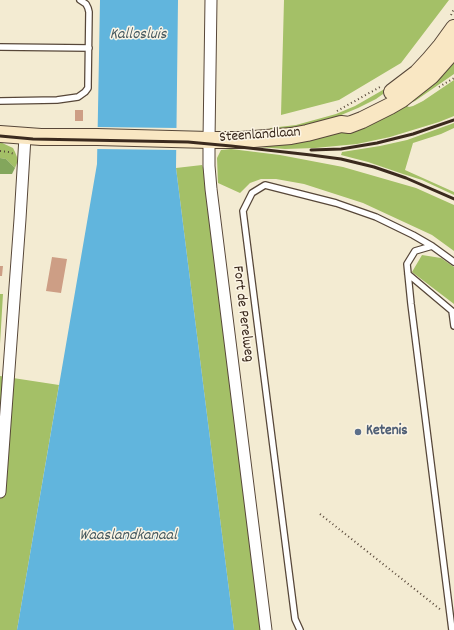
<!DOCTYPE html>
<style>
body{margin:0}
canvas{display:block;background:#f3ebd2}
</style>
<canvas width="454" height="630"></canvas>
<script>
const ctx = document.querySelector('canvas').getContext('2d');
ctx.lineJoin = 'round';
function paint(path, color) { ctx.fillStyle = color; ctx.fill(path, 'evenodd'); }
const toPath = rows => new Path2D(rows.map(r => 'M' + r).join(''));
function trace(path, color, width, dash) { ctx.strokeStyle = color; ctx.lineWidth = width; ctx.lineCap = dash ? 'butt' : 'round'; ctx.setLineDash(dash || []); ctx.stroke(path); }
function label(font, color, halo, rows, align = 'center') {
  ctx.font = font + ' Dekko,sans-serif'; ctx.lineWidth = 3; ctx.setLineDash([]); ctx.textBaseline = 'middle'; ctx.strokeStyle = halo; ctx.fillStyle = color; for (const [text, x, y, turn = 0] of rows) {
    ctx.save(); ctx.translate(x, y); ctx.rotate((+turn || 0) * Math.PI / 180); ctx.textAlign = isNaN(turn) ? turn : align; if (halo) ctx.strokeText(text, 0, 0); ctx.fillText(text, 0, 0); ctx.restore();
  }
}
const green = toPath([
 [284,0,449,0,401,63,339,100,281,115],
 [454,59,454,74,415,101,410,103,407,102],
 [454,80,454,116,439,122,390,137,357,144,315,148,285,149,258,147,402,104,409,107,413,106,423,101],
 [388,87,390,89,376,99,358,108,334,118,293,129,269,131,270,128,296,125,336,114,355,106],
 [454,123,454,128,441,134,413,143,405,170,454,192,454,195,422,180,403,174,368,162,341,155,342,152,380,146,407,140],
 [0,142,13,148,15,152,17,157,17,163,15,168,6,159,0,158],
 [231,149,280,155,343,167,416,188,454,205,454,251,432,235,363,203,304,184,276,179,261,179,250,183,240,193,218,183,217,158,221,150],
 [202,165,211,189,266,630,234,630,176,168],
 [422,255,441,258,454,267,454,304,412,272],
 [0,294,3,294,0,344],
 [0,376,59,385,17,630,0,630]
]);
const forest = toPath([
 [0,158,6,159,15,168,12,174,0,174]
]);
const water = toPath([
 [100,0,178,0,176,168,234,630,17,630,97,164]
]);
const pier = toPath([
 [97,127,178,128,178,150,97,149]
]);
const building = toPath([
 [75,110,83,110,83,121,75,121],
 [52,257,67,259,61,293,46,291],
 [0,266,3,266,2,276,0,276]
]);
const path = toPath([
 [451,15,454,9],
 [439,87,454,78],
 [337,111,380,87],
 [0,151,9,152,14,154],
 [320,514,441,610]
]);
const lane = toPath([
 [0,47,89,48],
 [0,101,57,100,78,97,85,92,88,88,88,84,89,12,88,8,86,4,80,0],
 [432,246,415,251,407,264,411,304,452,630],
 [408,274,452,311,454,326],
 [300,630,295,619,243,211,252,193,265,185,336,203,376,217,413,235,432,246,454,262]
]);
const street = toPath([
 [211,0,209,140,209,166,211,189,266,630],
 [0,492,20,219,25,137]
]);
const secondary = toPath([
 [392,92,417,73,430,59,441,46,454,28],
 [0,134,41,137,97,137,209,140,241,140,291,136,307,133,341,124,349,125,362,120,390,106,402,99,431,76,454,50]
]);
const rail = toPath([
 [0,136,33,139,188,142,231,146,311,155,341,159,374,167,406,178,454,199],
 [311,150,341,149,377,143,413,134,454,120]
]);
const markers = [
 [358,432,4,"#5c6f8a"]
];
const streetNames = [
 ["Steenlandlaan",260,136,-4],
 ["Fort de Perelweg",242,314,83]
];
const serviceNames = [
 ["Ketenis",366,432]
];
const waterNames = [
 ["Kallosluis",138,36],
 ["Waaslandkanaal",128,537]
];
paint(green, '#a4c067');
paint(forest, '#83a65c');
paint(water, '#61b5dd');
paint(pier, '#f3ebd2');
paint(building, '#cd9e85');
trace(lane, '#574739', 8);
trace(street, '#574739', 13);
trace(secondary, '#574739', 18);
trace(path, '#574739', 2, [1, 3]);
trace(lane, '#fff', 5.5);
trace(street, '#fff', 11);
trace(secondary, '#f9e7c3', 16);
trace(rail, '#3b2a1e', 3);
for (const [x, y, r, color] of markers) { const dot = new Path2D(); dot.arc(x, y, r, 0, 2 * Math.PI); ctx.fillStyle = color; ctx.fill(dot); trace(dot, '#fcf5e5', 1.5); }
label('15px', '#3b2a1e', '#fcf5e5', streetNames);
label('bold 15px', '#4e5e75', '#fcf5e5', serviceNames, 'left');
label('italic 16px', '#485b61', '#fcf5e5', waterNames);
</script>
